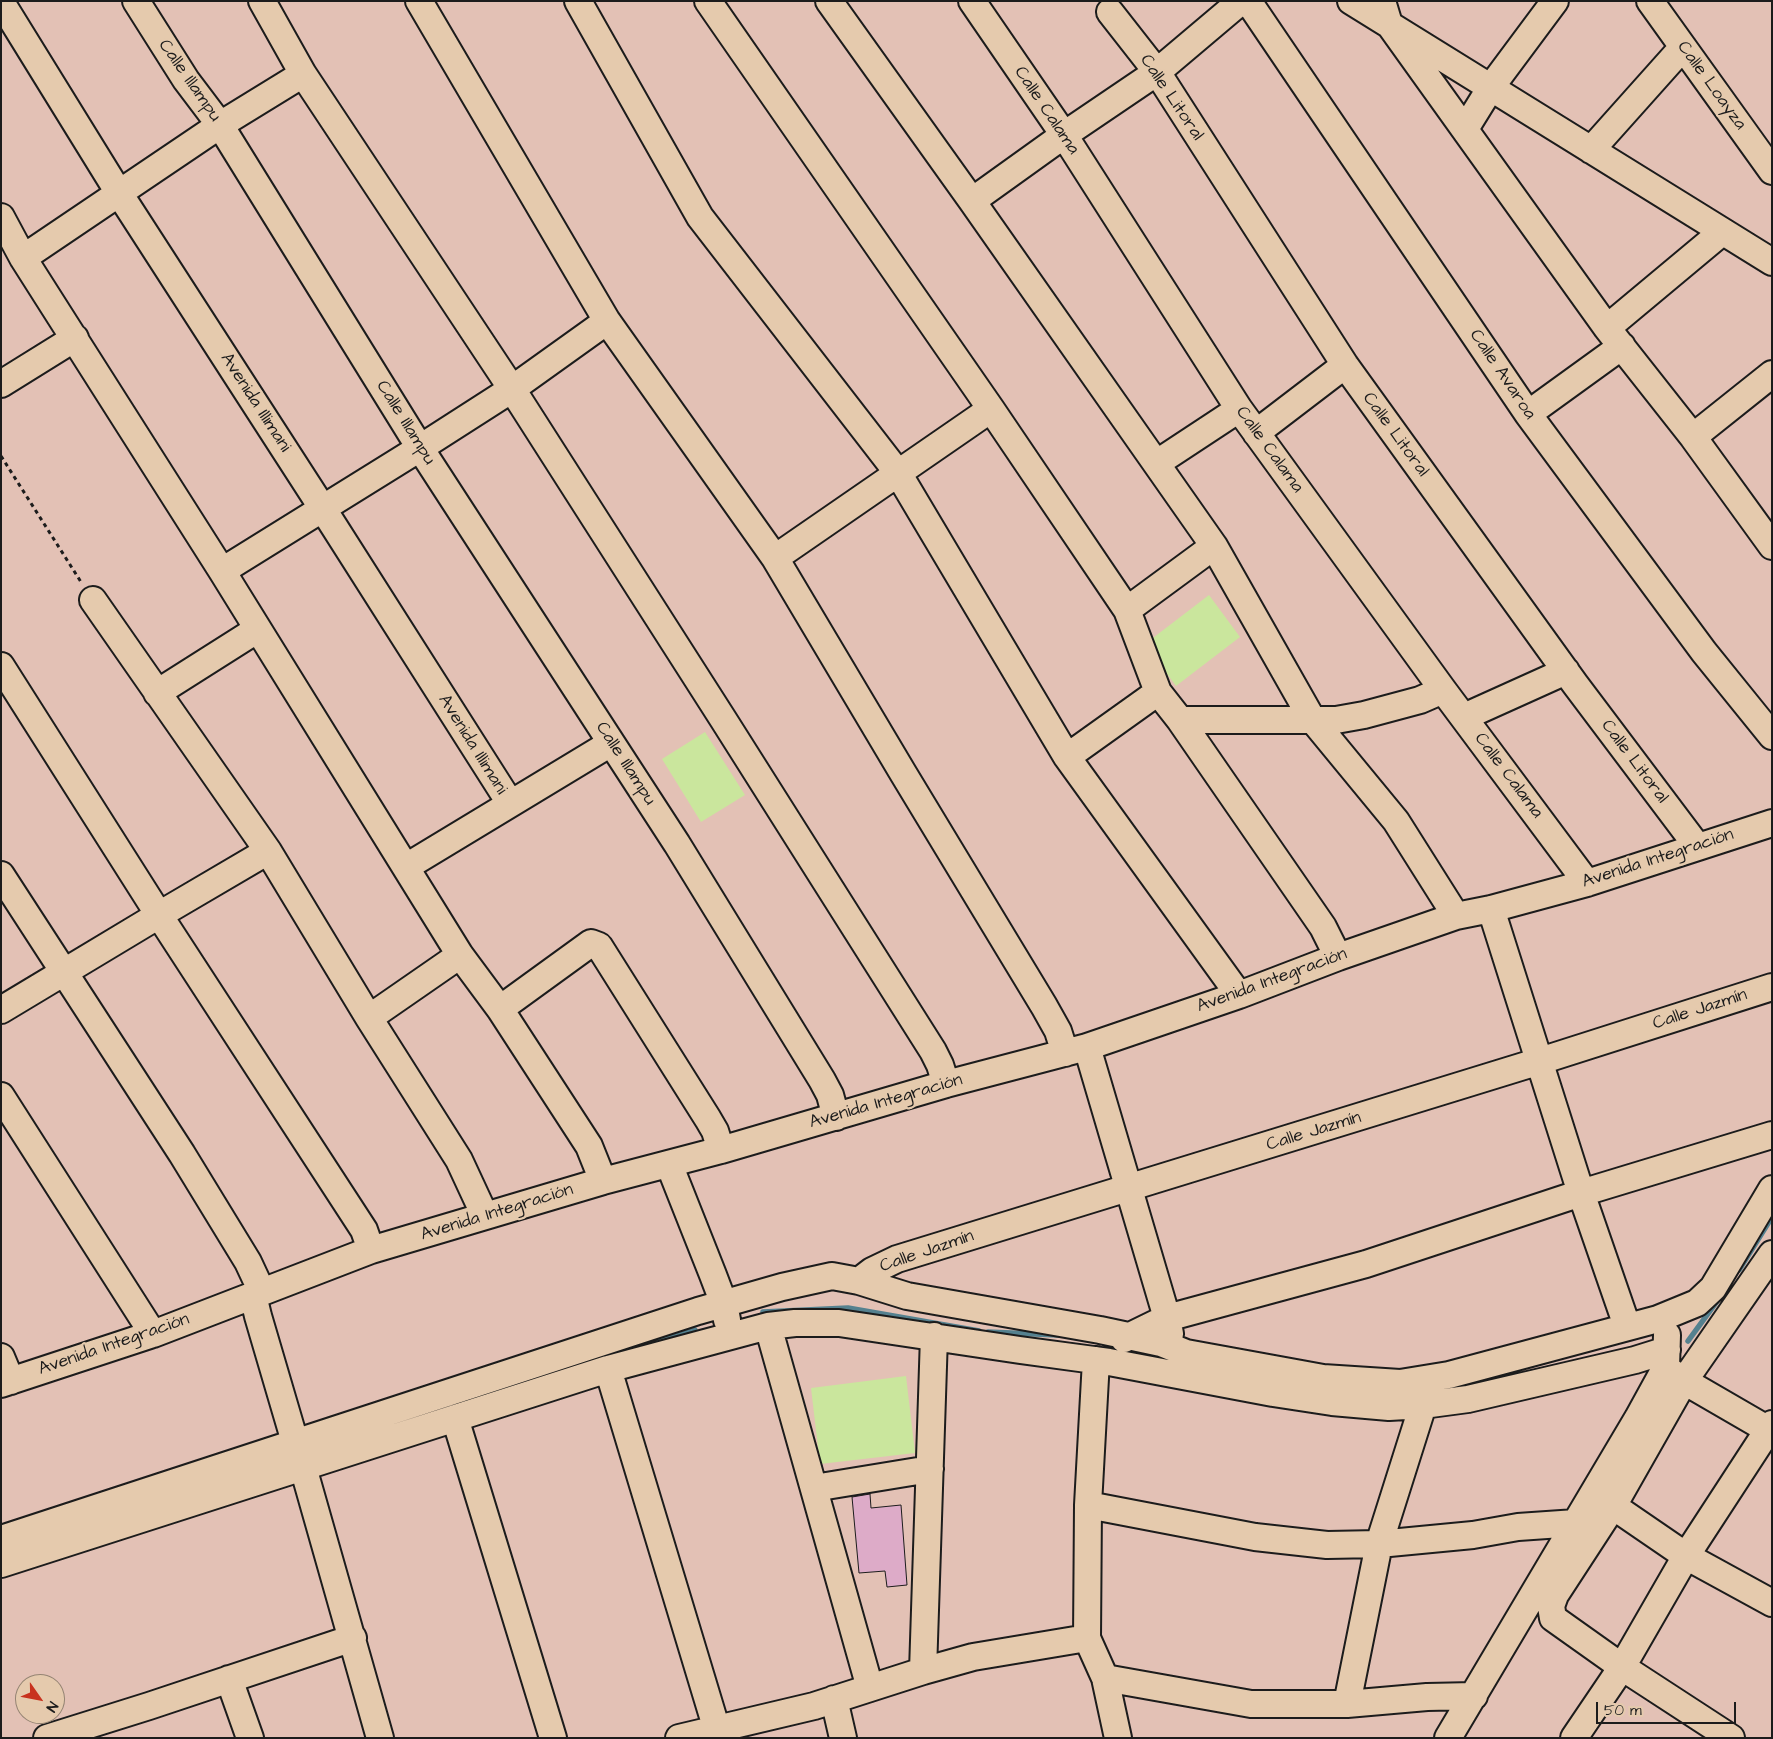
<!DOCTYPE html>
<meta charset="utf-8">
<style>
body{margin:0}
#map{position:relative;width:1773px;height:1739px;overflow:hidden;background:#e3c1b5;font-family:"Architects Daughter",sans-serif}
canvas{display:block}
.frame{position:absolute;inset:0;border:2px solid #1c1c1c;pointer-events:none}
.north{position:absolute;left:15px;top:1674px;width:50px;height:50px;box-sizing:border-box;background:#e5caad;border:1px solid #958473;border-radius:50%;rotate:123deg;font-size:14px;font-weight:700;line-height:20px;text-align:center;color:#1c1c1c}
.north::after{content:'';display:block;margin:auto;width:18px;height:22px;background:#c8321e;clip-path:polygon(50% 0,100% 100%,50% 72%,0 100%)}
.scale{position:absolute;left:1596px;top:1702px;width:140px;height:22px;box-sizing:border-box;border:2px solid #1c1c1c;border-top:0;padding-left:6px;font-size:15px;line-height:18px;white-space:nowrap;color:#1c1c1c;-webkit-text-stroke:4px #e5caad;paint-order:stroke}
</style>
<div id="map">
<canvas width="1773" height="1739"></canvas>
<div class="frame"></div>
<div class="north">N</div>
<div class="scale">50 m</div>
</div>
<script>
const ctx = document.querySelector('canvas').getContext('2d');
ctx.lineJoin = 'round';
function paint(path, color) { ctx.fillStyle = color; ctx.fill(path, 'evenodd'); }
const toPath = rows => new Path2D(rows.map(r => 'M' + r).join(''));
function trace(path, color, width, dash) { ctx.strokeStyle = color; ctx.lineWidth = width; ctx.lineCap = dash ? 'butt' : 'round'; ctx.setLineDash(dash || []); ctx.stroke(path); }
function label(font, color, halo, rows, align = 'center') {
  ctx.font = font + ' "Architects Daughter",sans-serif'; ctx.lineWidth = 4.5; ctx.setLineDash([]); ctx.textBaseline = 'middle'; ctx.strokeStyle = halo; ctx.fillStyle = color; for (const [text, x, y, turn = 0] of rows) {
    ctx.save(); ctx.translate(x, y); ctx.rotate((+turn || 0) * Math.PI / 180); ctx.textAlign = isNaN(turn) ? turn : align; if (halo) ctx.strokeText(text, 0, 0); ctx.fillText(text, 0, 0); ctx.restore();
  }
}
const green = toPath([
 [1209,595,1240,637,1176,686,1145,644],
 [705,732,745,795,701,822,662,759],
 [906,1376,915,1453,820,1464,811,1388]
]);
const stream = toPath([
 [1739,1270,1772,1217],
 [763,1312,848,1308,979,1331],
 [988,1332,1058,1335],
 [1688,1341,1718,1300],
 [648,1345,695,1330]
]);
const building = toPath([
 [870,1494,871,1508,901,1505,907,1585,887,1587,885,1571,859,1573,852,1497,870,1494]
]);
const path = toPath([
 [1,456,81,582]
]);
const minor = toPath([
 [136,1,186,80,220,125,420,448,677,844,822,1080,830,1095,836,1117],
 [262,1,303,74,512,389,723,719,933,1051,940,1065,946,1084],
 [419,1,607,321,775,558,903,773,1044,1006,1058,1031,1065,1053],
 [578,1,700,217,898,473,1067,757,1239,995],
 [708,1,991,409,1127,610,1158,692,1180,720,1323,927,1338,957],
 [829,1,972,201,1214,546,1312,719,1396,821,1456,916],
 [972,1,1064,135,1239,409,1443,690,1587,883],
 [1248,1,1528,414,1704,652,1772,736],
 [1351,1,1772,262],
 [1382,1,1389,24,1607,328,1693,437,1772,546],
 [1650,1,1772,171],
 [1,2,119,193,323,509,510,803],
 [1110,12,1157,72,1345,365,1575,684,1697,846],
 [1465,129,1491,87,1555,1],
 [1591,150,1683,47],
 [972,201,1064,135,1157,72,1241,1],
 [1,217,23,258,222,571,460,955,500,1009,589,1146,603,1181],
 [23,258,220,125,303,74],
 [1607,328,1722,232],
 [1,384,75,338],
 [1528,414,1622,346],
 [1256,433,1345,365],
 [1693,437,1772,374],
 [1157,463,1239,409],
 [775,558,991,409],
 [222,571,420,448,512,389,607,321],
 [93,600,268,851,369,1018,459,1160,485,1216],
 [1127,610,1214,546],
 [1,666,159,915,364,1230,371,1250],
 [157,693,258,629],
 [1464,717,1566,671],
 [1180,720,1336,720,1364,715,1420,700,1443,690],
 [1067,757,1158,692],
 [406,867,611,743],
 [1,875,182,1154,248,1262,262,1292],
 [1491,909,1581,1193,1627,1326],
 [500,1009,591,943,599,946,708,1119,715,1131,721,1150],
 [1,1010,159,915,268,851],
 [369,1018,460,955],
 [1087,1047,1167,1318,1170,1334],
 [1,1096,153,1334],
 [669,1164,713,1275,724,1304,727,1320],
 [859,1281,872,1271,897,1259,1540,1061,1772,987],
 [253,1295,258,1316,295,1442],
 [768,1326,870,1688],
 [1124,1339,1167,1318,1366,1264,1581,1193,1772,1135],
 [1,1357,11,1381],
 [1096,1360,1088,1505,1087,1638,1105,1678,1118,1738],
 [608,1369,717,1730],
 [1670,1371,1684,1381,1772,1432],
 [1,1384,153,1334,371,1250,603,1181,721,1150,946,1084,1087,1047,1239,995,1338,957,1456,916,1491,909,1587,883,1772,823],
 [455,1418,553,1738],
 [303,1467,380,1738],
 [814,1488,930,1469],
 [1088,1505,1255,1537,1327,1545,1379,1544,1473,1535,1518,1527,1576,1523],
 [1613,1506,1686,1556,1772,1603],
 [1,1539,698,1311,782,1287,832,1276,859,1281,907,1296,1100,1330,1161,1343,1186,1353,1323,1378,1400,1383,1449,1375,1658,1319,1697,1303,1713,1288,1772,1189],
 [1,1564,608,1369,768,1326,795,1323,839,1323,1020,1350,1109,1362,1273,1393,1332,1402,1389,1407,1423,1405,1468,1399,1635,1360,1667,1350],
 [923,1671,934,1336],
 [1105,1678,1251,1704,1347,1704,1427,1697,1474,1696],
 [229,1679,250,1738],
 [834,1699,843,1738],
 [1347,1704,1379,1544,1423,1405],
 [47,1738,149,1706,353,1638],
 [679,1738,814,1706,923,1671,973,1657,1087,1638],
 [1448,1738,1638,1418,1666,1367,1667,1335],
 [1574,1738,1622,1667,1686,1556,1772,1424],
 [1731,1738,1622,1667,1553,1618,1551,1606,1555,1595,1613,1506,1684,1381,1772,1254]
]);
const streetNames = [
 ["Calle Illampu",189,81,55],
 ["Calle Loayza",1711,86,54],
 ["Calle Litoral",1171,98,56],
 ["Calle Calama",1046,111,56],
 ["Calle Avaroa",1502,375,56],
 ["Avenida Illimani",255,403,57],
 ["Calle Illampu",405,423,58],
 ["Calle Litoral",1395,435,54],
 ["Calle Calama",1269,450,54],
 ["Avenida Illimani",472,745,58],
 ["Calle Litoral",1634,762,53],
 ["Calle Illampu",625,764,57],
 ["Calle Calama",1508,776,53],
 ["Avenida Integración",1658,859,-18],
 ["Avenida Integración",1272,981,-20],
 ["Calle Jazmín",1700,1010,-18],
 ["Avenida Integración",886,1102,-16],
 ["Calle Jazmín",1314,1132,-17],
 ["Avenida Integración",497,1213,-17],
 ["Calle Jazmín",927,1252,-19],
 ["Avenida Integración",114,1345,-19]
];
paint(green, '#cae69d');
trace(stream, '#55818f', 5.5);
paint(building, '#ddabc8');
trace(building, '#1c1c1c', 1);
trace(minor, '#1c1c1c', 30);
trace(path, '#1c1c1c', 3, [4, 4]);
trace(minor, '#e5caad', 26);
label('18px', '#1c1c1c', '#e5caad', streetNames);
</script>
